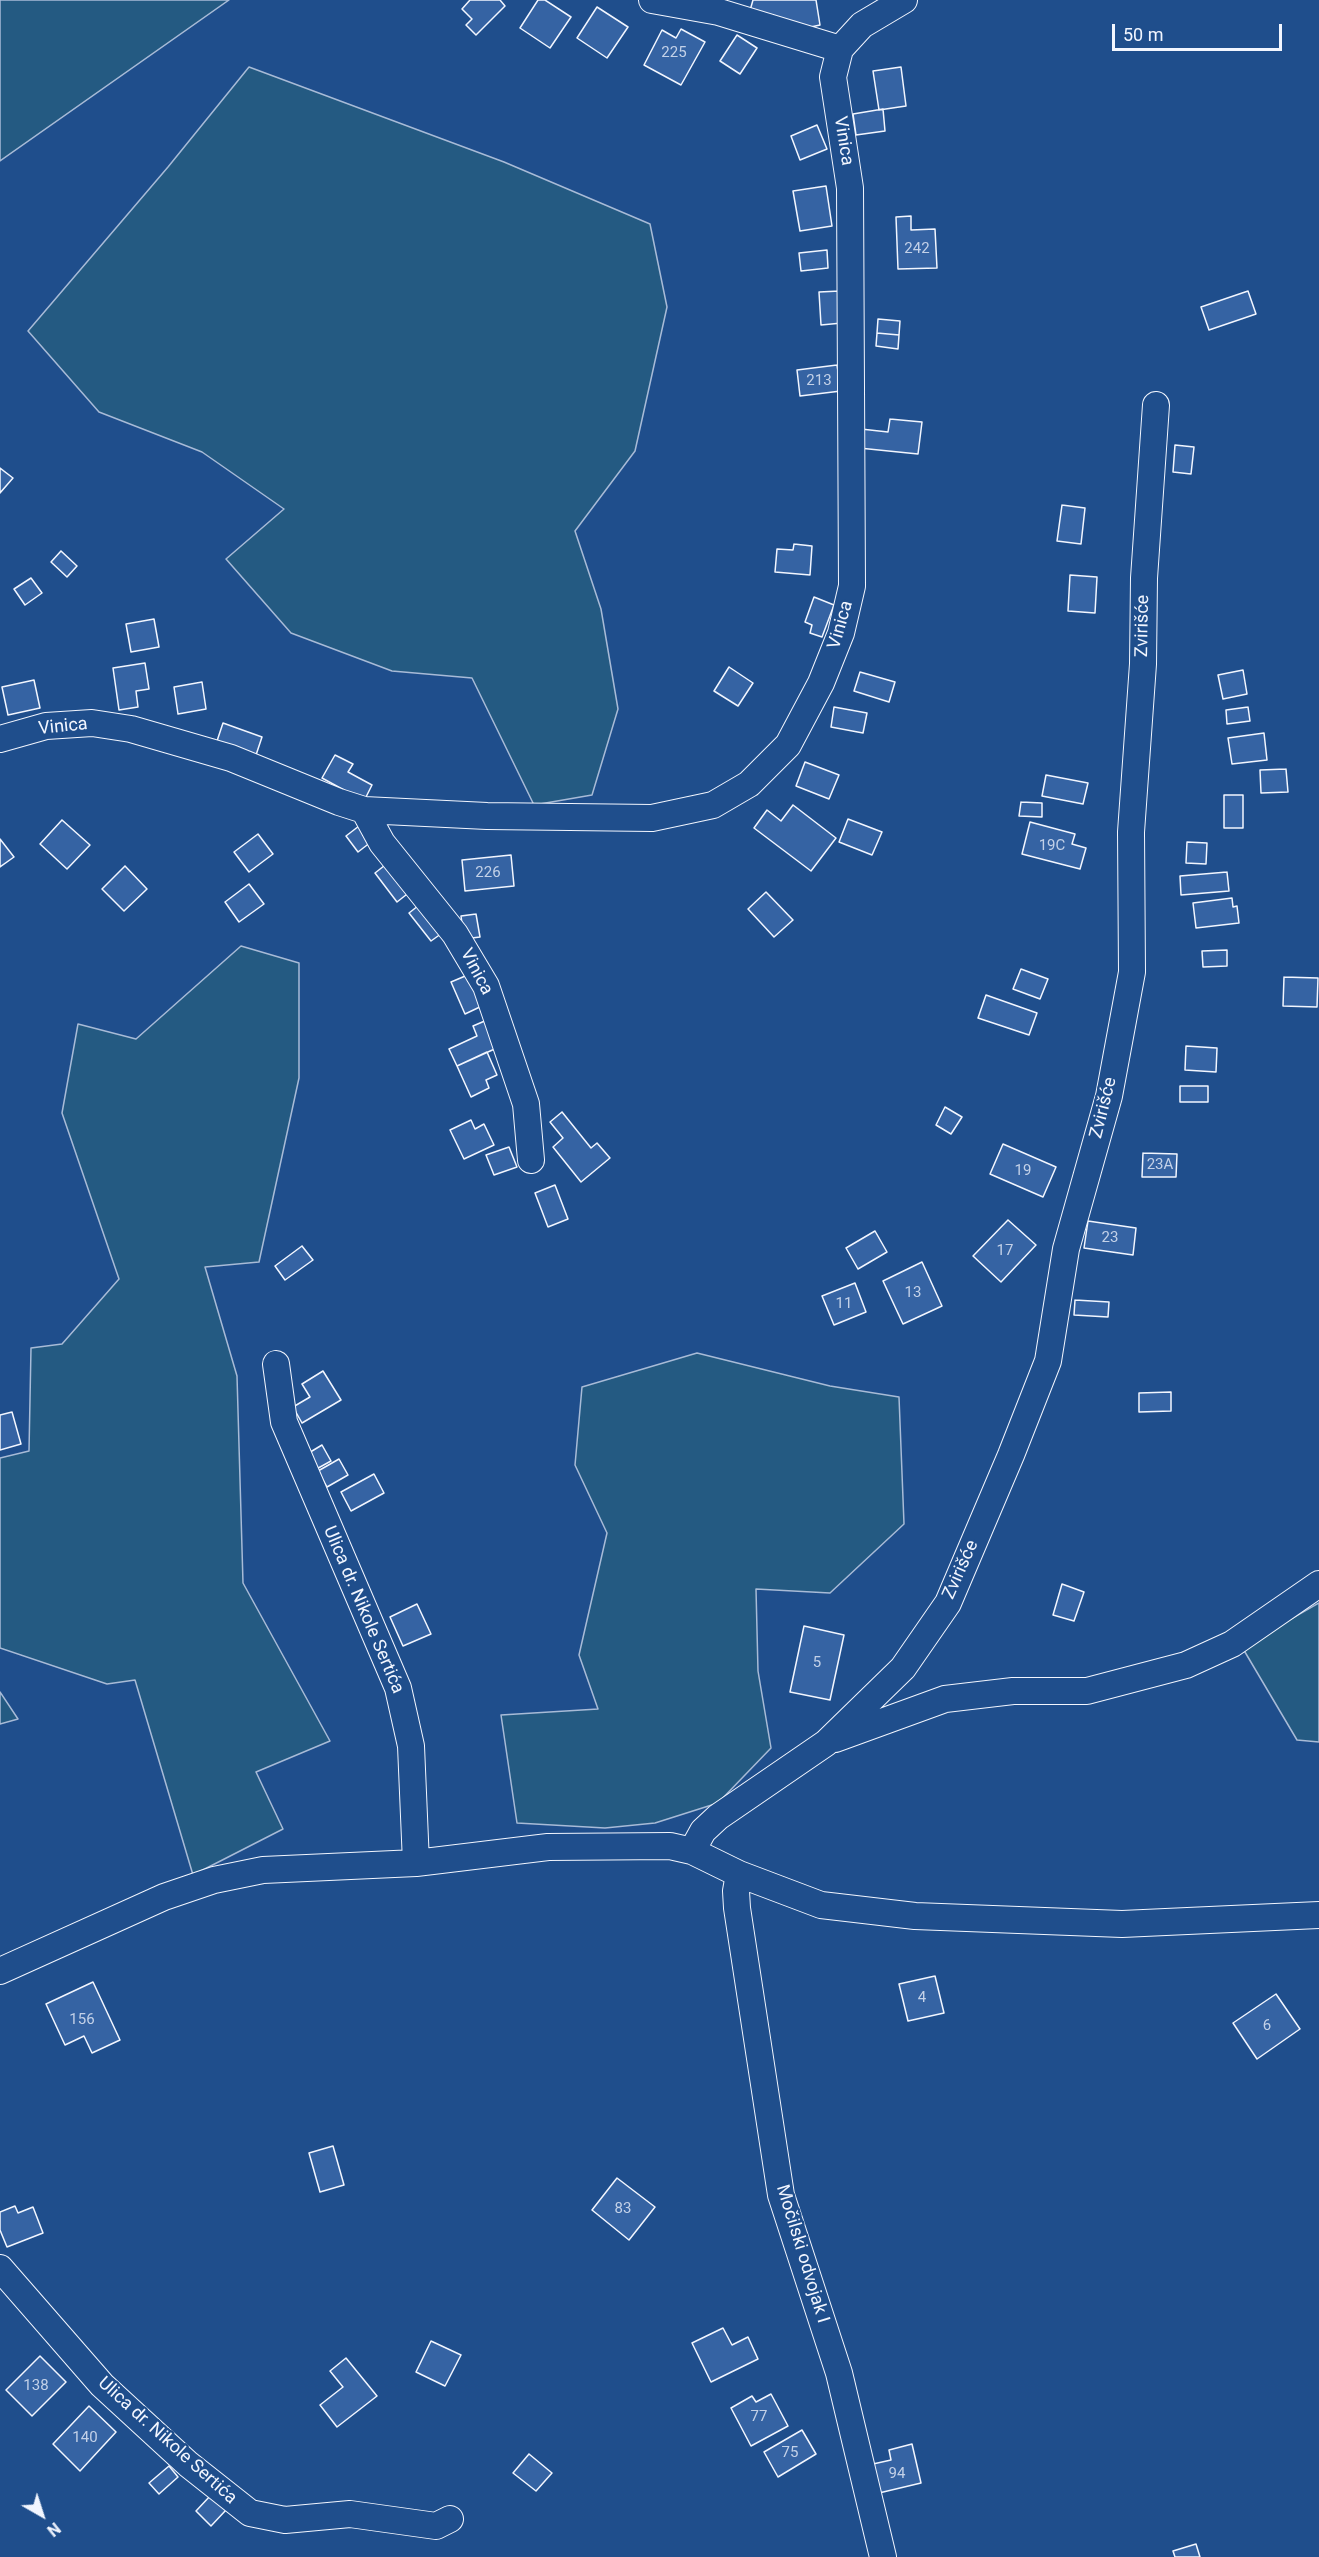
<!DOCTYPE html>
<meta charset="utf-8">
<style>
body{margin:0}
#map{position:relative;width:1319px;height:2557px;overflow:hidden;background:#1f4e8c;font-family:Roboto,sans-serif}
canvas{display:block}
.north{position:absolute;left:12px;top:2485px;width:60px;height:60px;-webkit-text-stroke:4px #1f4e8c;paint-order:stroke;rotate:141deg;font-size:16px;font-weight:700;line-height:24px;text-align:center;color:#f2f6ff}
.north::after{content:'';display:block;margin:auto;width:21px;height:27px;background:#f2f6ff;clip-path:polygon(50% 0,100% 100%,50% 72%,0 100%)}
.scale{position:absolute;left:1112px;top:24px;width:170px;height:27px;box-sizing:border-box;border:3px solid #f2f6ff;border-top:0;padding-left:8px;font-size:18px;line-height:21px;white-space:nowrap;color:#f2f6ff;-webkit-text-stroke:4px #1f4e8c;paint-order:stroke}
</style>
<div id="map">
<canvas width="1319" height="2557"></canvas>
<div class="north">N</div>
<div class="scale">50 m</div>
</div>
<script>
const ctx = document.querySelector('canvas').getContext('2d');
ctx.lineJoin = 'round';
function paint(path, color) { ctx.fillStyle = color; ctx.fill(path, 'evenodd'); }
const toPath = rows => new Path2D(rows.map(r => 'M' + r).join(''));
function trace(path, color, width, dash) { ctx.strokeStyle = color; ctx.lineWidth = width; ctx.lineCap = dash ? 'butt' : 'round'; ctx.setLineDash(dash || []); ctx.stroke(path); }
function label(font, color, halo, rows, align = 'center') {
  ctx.font = font + ' Roboto,sans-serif'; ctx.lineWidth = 4.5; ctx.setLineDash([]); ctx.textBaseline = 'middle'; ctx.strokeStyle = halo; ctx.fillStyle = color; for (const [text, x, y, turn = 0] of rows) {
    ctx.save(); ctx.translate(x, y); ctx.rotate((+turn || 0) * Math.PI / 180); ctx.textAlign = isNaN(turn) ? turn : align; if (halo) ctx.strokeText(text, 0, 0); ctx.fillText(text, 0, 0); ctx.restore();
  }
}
const green = toPath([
 [0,0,229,0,0,161,0,0],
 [249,67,504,162,650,224,667,307,635,451,575,531,601,609,618,709,592,795,534,805,472,678,392,671,291,633,226,559,284,509,202,452,99,412,28,331,168,167,249,67],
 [241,946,299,963,299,1078,259,1262,205,1267,237,1376,243,1583,330,1741,256,1772,283,1829,193,1875,135,1680,107,1684,0,1648,0,1458,29,1451,31,1348,62,1344,119,1279,62,1113,78,1024,136,1039,241,946],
 [697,1353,830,1386,899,1397,904,1524,830,1593,756,1589,758,1671,771,1748,718,1803,655,1823,605,1828,517,1823,501,1715,598,1709,579,1655,607,1533,575,1465,582,1387,697,1353],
 [1319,1603,1319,1742,1297,1740,1242,1647,1319,1603],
 [0,1692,18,1719,0,1724,0,1692]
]);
const building = toPath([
 [470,0,500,0,505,6,476,35,466,25,472,19,462,9,470,0],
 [538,0,545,0,571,17,550,48,520,28,538,0],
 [753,0,816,0,820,25,797,30,749,14,753,0],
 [597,7,628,27,607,58,577,38,597,7],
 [681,29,705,42,681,85,644,65,662,30,676,38,681,29],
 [737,35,757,48,740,74,720,61,737,35],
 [901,67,906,106,879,110,873,71,901,67],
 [883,109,885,131,856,135,853,114,883,109],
 [817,125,827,149,800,160,791,136,817,125],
 [826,186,832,226,800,231,793,191,826,186],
 [911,216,911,230,935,229,937,268,898,269,896,217,911,216],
 [827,250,828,268,801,271,799,253,827,250],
 [840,291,842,323,821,325,819,292,840,291],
 [1248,291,1256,314,1209,330,1201,307,1248,291],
 [878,319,900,321,899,335,877,333,878,319],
 [877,333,899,335,898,349,876,346,877,333],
 [837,365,841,391,800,396,797,370,837,365],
 [890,419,922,422,918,454,859,448,861,429,888,432,890,419],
 [1175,445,1194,447,1191,474,1173,472,1175,445],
 [0,468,13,478,0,493,0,468],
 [1062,505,1085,508,1081,544,1057,541,1062,505],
 [794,544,812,546,810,575,775,572,777,549,793,550,794,544],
 [61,551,77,566,67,577,51,562,61,551],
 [1070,575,1097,577,1095,613,1068,611,1070,575],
 [31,578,42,593,25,605,14,589,31,578],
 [814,597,834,605,822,637,810,633,812,625,805,622,814,597],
 [154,619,159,647,131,652,126,624,154,619],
 [145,663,149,689,136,691,138,707,119,710,113,668,145,663],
 [729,667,753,683,738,706,714,691,729,667],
 [1243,670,1247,694,1223,699,1218,675,1243,670],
 [860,672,895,682,889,702,854,691,860,672],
 [34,680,40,708,8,715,2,687,34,680],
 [202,682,206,709,178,714,174,687,202,682],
 [834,707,867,713,863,733,831,727,834,707],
 [1248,707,1250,721,1227,724,1226,710,1248,707],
 [223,723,262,737,255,758,216,744,223,723],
 [1264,733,1267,760,1232,764,1228,738,1264,733],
 [335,755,353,764,348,772,372,785,364,801,322,778,335,755],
 [805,762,839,775,829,799,796,786,805,762],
 [1286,769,1288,792,1261,793,1260,770,1286,769],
 [1046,775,1088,783,1083,804,1042,796,1046,775],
 [1224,795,1243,795,1243,828,1224,828,1224,795],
 [1021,802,1042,803,1042,817,1019,816,1021,802],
 [793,805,836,838,811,871,754,828,767,810,781,821,793,805],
 [848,819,882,832,872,855,839,842,848,819],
 [62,820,90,845,67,869,40,844,62,820],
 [1030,822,1075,834,1072,844,1086,848,1080,869,1022,854,1030,822],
 [359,826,371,842,358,852,346,836,359,826],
 [258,834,273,854,249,872,234,852,258,834],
 [0,839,14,857,0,867,0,839],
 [1187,842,1207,843,1206,864,1186,863,1187,842],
 [511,855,514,886,465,891,462,860,511,855],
 [389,862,411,891,397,902,375,873,389,862],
 [125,866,147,889,124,911,102,889,125,866],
 [1227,872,1229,891,1181,895,1180,876,1227,872],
 [249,884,264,904,239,922,225,902,249,884],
 [766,892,793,920,774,937,748,909,766,892],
 [1232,898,1233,907,1237,906,1239,923,1196,928,1193,903,1232,898],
 [423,902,445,931,431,941,409,913,423,902],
 [476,914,480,937,464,939,461,916,476,914],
 [1227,950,1227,966,1203,967,1202,951,1227,950],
 [1021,969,1048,979,1040,999,1013,989,1021,969],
 [470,974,484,1005,465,1014,451,982,470,974],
 [1284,977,1318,978,1317,1007,1283,1006,1284,977],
 [986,995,1037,1013,1029,1035,978,1018,986,995],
 [487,1020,499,1047,457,1066,449,1049,477,1036,473,1026,487,1020],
 [1186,1046,1217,1048,1216,1072,1185,1070,1186,1046],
 [487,1052,497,1075,486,1080,489,1088,471,1097,457,1066,487,1052],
 [1180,1086,1208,1086,1208,1102,1180,1102,1180,1086],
 [945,1107,962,1117,951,1134,936,1125,945,1107],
 [562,1112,591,1148,597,1143,610,1158,581,1182,553,1147,563,1138,550,1122,562,1112],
 [471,1120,475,1129,484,1124,494,1145,464,1159,450,1130,471,1120],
 [1003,1144,1056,1167,1043,1197,990,1174,1003,1144],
 [509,1147,517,1167,494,1175,486,1155,509,1147],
 [1143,1153,1177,1154,1176,1177,1142,1177,1143,1153],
 [555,1185,568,1219,548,1227,535,1193,555,1185],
 [1008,1220,1036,1245,1001,1282,973,1256,1008,1220],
 [1088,1221,1136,1228,1133,1255,1084,1248,1088,1221],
 [875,1231,887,1252,858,1269,846,1248,875,1231],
 [302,1246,313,1260,285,1280,275,1266,302,1246],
 [922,1262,942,1306,903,1324,883,1281,922,1262],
 [855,1283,866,1312,834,1325,822,1296,855,1283],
 [1075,1300,1109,1302,1108,1317,1074,1315,1075,1300],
 [323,1371,341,1400,302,1423,293,1407,310,1397,302,1384,323,1371],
 [1171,1392,1171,1411,1139,1412,1139,1393,1171,1392],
 [12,1412,21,1444,0,1450,0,1415,12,1412],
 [322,1445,331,1461,311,1472,302,1457,322,1445],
 [339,1459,348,1475,327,1487,318,1471,339,1459],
 [374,1474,384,1493,351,1511,341,1492,374,1474],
 [1062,1584,1084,1592,1074,1621,1053,1615,1062,1584],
 [417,1604,431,1634,403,1646,390,1617,417,1604],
 [804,1626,844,1635,830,1700,790,1692,804,1626],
 [935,1976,944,2013,908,2021,899,1984,935,1976],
 [93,1982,120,2040,92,2053,84,2036,65,2045,46,2004,93,1982],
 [1276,1994,1300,2029,1257,2059,1233,2023,1276,1994],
 [333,2146,344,2185,320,2192,309,2153,333,2146],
 [617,2178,655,2207,629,2240,592,2210,617,2178],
 [15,2206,18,2213,33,2207,43,2233,7,2247,0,2230,0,2212,15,2206],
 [723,2328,732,2345,748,2337,758,2359,711,2382,692,2343,723,2328],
 [431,2341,461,2355,445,2386,416,2372,431,2341],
 [40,2356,66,2382,32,2416,6,2390,40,2356],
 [346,2358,377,2396,337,2427,320,2405,343,2387,330,2371,346,2358],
 [771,2394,788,2426,751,2446,731,2408,752,2396,756,2402,771,2394],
 [89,2406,116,2432,80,2471,53,2444,89,2406],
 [802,2430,816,2454,778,2477,764,2452,802,2430],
 [912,2444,921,2483,879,2493,873,2464,891,2460,889,2450,912,2444],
 [529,2454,552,2473,536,2491,513,2473,529,2454],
 [169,2466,178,2477,159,2494,149,2483,169,2466],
 [211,2495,226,2510,211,2526,196,2511,211,2495],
 [1196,2544,1200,2557,1175,2557,1173,2551,1196,2544]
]);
const minor = toPath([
 [652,0,719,12,840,49],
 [0,739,46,726,92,723,131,729,231,758,339,802,364,810,487,816,652,818,713,805,749,784,788,745,821,683,841,633,852,586,850,188,833,77,840,49,862,25,904,0],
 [364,810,382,843,455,934,486,986,526,1104,531,1160],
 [276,1364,284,1422,398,1688,411,1746,416,1863],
 [835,1739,945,1699,1013,1691,1087,1691,1186,1665,1232,1644,1319,1584],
 [692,1851,703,1831,718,1817,826,1743,903,1668,948,1603,1011,1455,1048,1361,1066,1249,1109,1096,1132,972,1131,832,1143,664,1144,578,1156,405],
 [739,1874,736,1891,737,1908,781,2195,839,2373,883,2557],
 [0,1971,164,1897,214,1880,263,1870,416,1863,548,1847,670,1846,692,1851,739,1874,821,1905,915,1916,1122,1924,1319,1915],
 [0,2268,102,2385,188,2464,250,2513,285,2520,350,2514,436,2526,450,2519]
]);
const numberNames = [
 ["225",674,53],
 ["242",917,249],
 ["213",819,381],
 ["19C",1052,846],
 ["226",488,873],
 ["23A",1160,1165],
 ["19",1023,1171],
 ["23",1110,1238],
 ["17",1005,1251],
 ["13",913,1293],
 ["11",844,1304],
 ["5",817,1663],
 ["4",922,1998],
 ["156",82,2020],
 ["6",1267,2026],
 ["83",623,2209],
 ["138",36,2386],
 ["77",759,2417],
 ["140",85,2438],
 ["75",790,2453],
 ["94",897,2474]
];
const streetNames = [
 ["Vinica",843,141,81],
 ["Vinica",841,625,-74],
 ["Zvirišće",1143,626,-89],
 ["Vinica",63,727,-6],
 ["Vinica",476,972,62],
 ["Zvirišće",1104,1108,-76],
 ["Zvirišće",961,1570,-66],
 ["Ulica dr. Nikole Sertića",363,1610,67],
 ["Močilski odvojak I",802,2254,73],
 ["Ulica dr. Nikole Sertića",167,2441,42]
];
paint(green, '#245a82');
trace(green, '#a8bbd7', 1.5);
paint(building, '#3563a3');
trace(building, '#f2f6ff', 1.5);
trace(minor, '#f2f6ff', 28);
trace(minor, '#1f4e8c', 26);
label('15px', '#c3d1e8', null, numberNames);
label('18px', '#f2f6ff', '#1f4e8c', streetNames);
</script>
